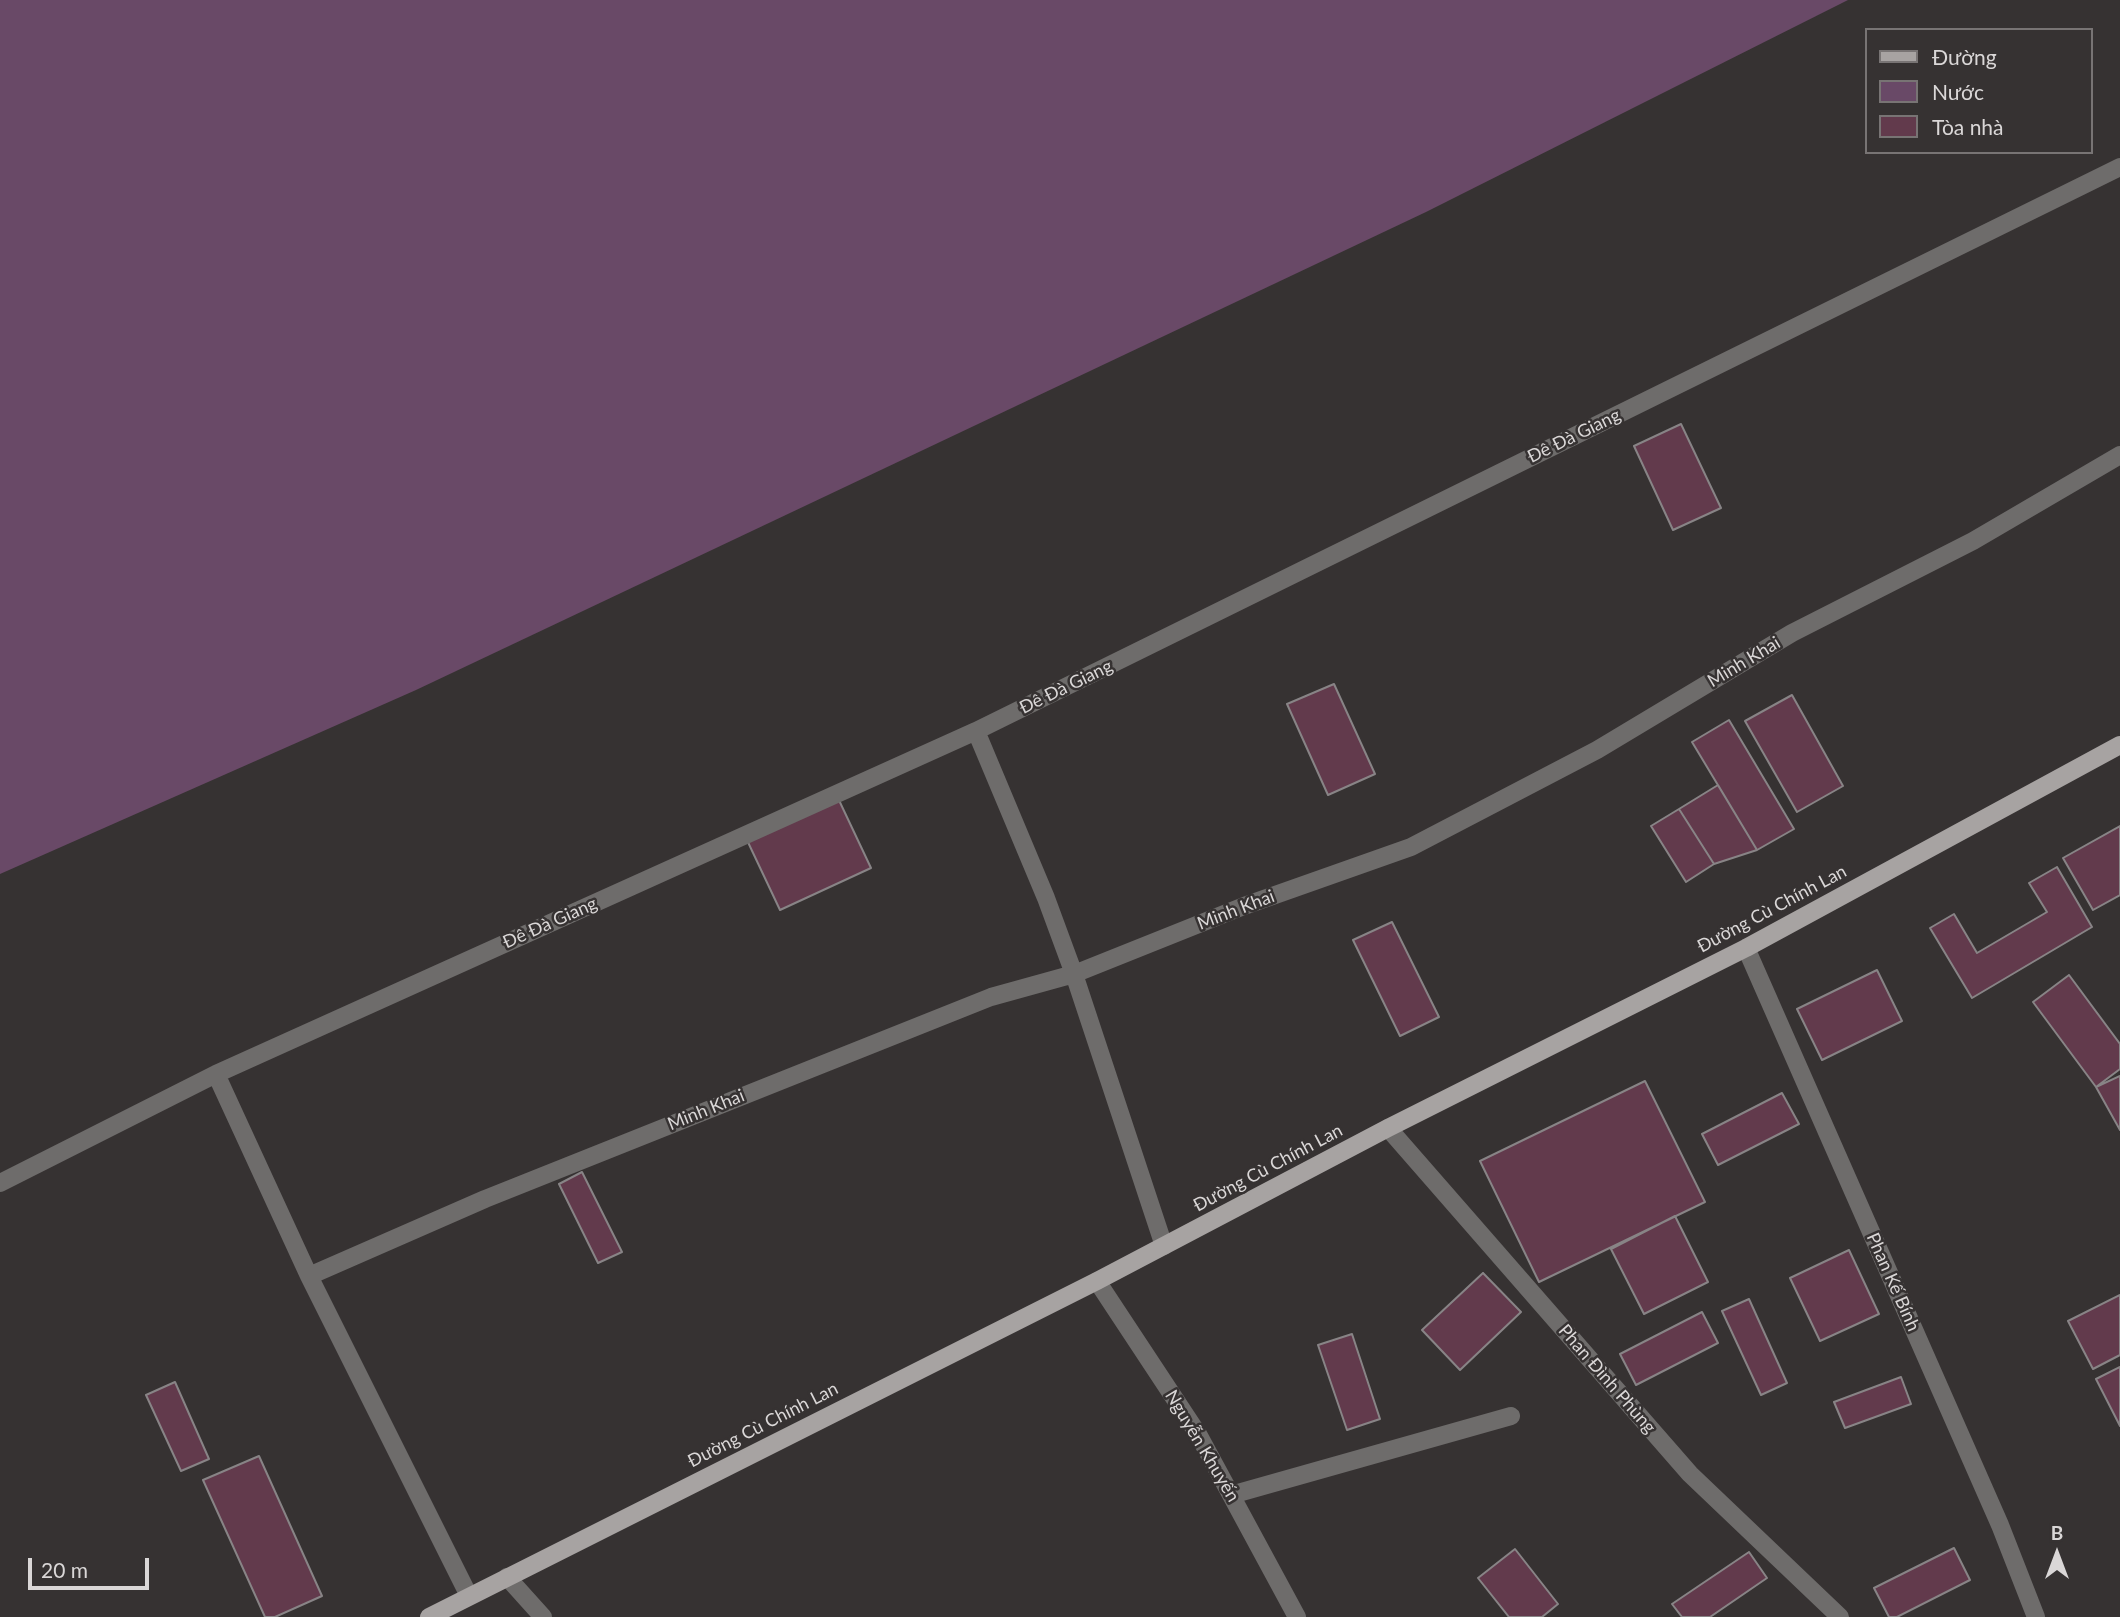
<!DOCTYPE html>
<meta charset="utf-8">
<style>
body{margin:0}
#map{position:relative;width:2120px;height:1617px;overflow:hidden;background:#363232;font-family:Lato,sans-serif}
canvas{display:block}
.legend{position:absolute;left:1865px;top:28px;width:228px;height:126px;box-sizing:border-box;background:#363232;border:2px solid #787474;margin:0;padding:9px 12px;list-style:none;font-size:21px;color:#dad7d7}
.legend li{display:flex;align-items:center;gap:14px;height:35px}
.legend b{width:35px;border:2px solid #787474}
.north{position:absolute;left:2022px;top:1519px;width:70px;height:70px;-webkit-text-stroke:5px #363232;paint-order:stroke;rotate:0deg;font-size:19px;font-weight:700;line-height:28px;text-align:center;color:#dad7d7}
.north::after{content:'';display:block;margin:auto;width:24px;height:32px;background:#dad7d7;clip-path:polygon(50% 0,100% 100%,50% 72%,0 100%)}
.scale{position:absolute;left:28px;top:1558px;width:121px;height:32px;box-sizing:border-box;border:4px solid #dad7d7;border-top:0;padding-left:9px;font-size:21px;line-height:24px;white-space:nowrap;color:#dad7d7;-webkit-text-stroke:5px #363232;paint-order:stroke}
</style>
<div id="map">
<canvas width="2120" height="1617"></canvas>
<ul class="legend">
<li><b style="height:9px;background:#a7a3a2"></b>Đường</li>
<li><b style="height:19px;background:#694967"></b>Nước</li>
<li><b style="height:19px;background:#623a4c"></b>Tòa nhà</li>
</ul>
<div class="north">B</div>
<div class="scale">20 m</div>
</div>
<script>
const ctx = document.querySelector('canvas').getContext('2d');
ctx.lineJoin = 'round';
function paint(path, color) { ctx.fillStyle = color; ctx.fill(path, 'evenodd'); }
const toPath = rows => new Path2D(rows.map(r => 'M' + r).join(''));
function trace(path, color, width, dash) { ctx.strokeStyle = color; ctx.lineWidth = width; ctx.lineCap = dash ? 'butt' : 'round'; ctx.setLineDash(dash || []); ctx.stroke(path); }
function label(font, color, halo, rows, align = 'center') {
  ctx.font = font + ' Lato,sans-serif'; ctx.lineWidth = 5; ctx.setLineDash([]); ctx.textBaseline = 'middle'; ctx.strokeStyle = halo; ctx.fillStyle = color; for (const [text, x, y, turn = 0] of rows) {
    ctx.save(); ctx.translate(x, y); ctx.rotate((+turn || 0) * Math.PI / 180); ctx.textAlign = isNaN(turn) ? turn : align; if (halo) ctx.strokeText(text, 0, 0); ctx.fillText(text, 0, 0); ctx.restore();
  }
}
const water = toPath([
 [0,0,1848,0,1426,212,416,690,0,874]
]);
const building = toPath([
 [1681,424,1721,508,1673,530,1634,446,1681,424],
 [1334,684,1375,774,1328,795,1287,704,1334,684],
 [1792,695,1843,786,1797,812,1745,721,1792,695],
 [1729,720,1794,829,1757,850,1692,742,1729,720],
 [1718,785,1757,850,1714,864,1679,809,1718,785],
 [837,796,871,868,780,910,746,838,837,796],
 [1679,809,1714,864,1686,882,1651,826,1679,809],
 [2120,826,2120,895,2093,910,2063,858,2120,826],
 [2057,867,2092,927,1972,998,1930,928,1954,914,1977,953,2047,912,2029,883,2057,867],
 [1392,922,1439,1017,1400,1036,1353,940,1392,922],
 [1877,970,1902,1021,1822,1060,1797,1009,1877,970],
 [2069,975,2120,1044,2120,1069,2096,1087,2033,1002,2069,975],
 [2120,1076,2120,1130,2096,1087,2120,1076],
 [1645,1081,1705,1202,1539,1282,1480,1161,1645,1081],
 [1782,1093,1799,1124,1718,1165,1702,1134,1782,1093],
 [582,1172,622,1252,598,1263,559,1184,582,1172],
 [1675,1216,1708,1282,1644,1314,1611,1249,1675,1216],
 [1849,1250,1879,1314,1820,1341,1790,1278,1849,1250],
 [1483,1273,1521,1312,1460,1370,1422,1330,1483,1273],
 [2120,1295,2120,1355,2093,1369,2068,1321,2120,1295],
 [1749,1299,1787,1383,1761,1395,1722,1311,1749,1299],
 [1702,1312,1718,1343,1636,1385,1620,1354,1702,1312],
 [1352,1334,1380,1419,1347,1430,1318,1345,1352,1334],
 [2120,1367,2120,1426,2096,1379,2120,1367],
 [1901,1377,1911,1404,1845,1428,1834,1402,1901,1377],
 [175,1382,209,1459,181,1471,146,1395,175,1382],
 [259,1456,322,1596,275,1617,265,1617,203,1480,259,1456],
 [1954,1548,1970,1580,1897,1617,1889,1617,1874,1588,1954,1548],
 [1515,1549,1558,1604,1542,1617,1509,1617,1478,1578,1515,1549],
 [1749,1552,1767,1578,1710,1617,1682,1617,1672,1604,1749,1552]
]);
const minor = toPath([
 [976,731,1046,898,1074,974,1164,1246],
 [1746,948,2000,1525,2036,1617],
 [216,1074,309,1276,469,1596],
 [1388,1128,1690,1474,1840,1617],
 [0,1183,216,1074,976,731,2120,167],
 [309,1276,485,1199,991,997,1074,974,1244,906,1411,847,1597,750,1792,633,1973,541,2120,455],
 [1097,1281,1198,1434,1297,1617],
 [1231,1495,1511,1416],
 [507,1577,543,1617]
]);
const major = toPath([
 [429,1617,1097,1281,1388,1128,1746,948,2120,745]
]);
const streetNames = [
 ["Đê Đà Giang",1574,436,-26],
 ["Minh Khai",1744,662,-31],
 ["Đê Đà Giang",1066,687,-26],
 ["Đường Cù Chính Lan",1772,909,-28],
 ["Minh Khai",1236,910,-21],
 ["Đê Đà Giang",550,923,-24],
 ["Minh Khai",706,1110,-22],
 ["Đường Cù Chính Lan",1268,1168,-28],
 ["Phan Kế Bính",1893,1282,66],
 ["Phan Đình Phùng",1607,1379,49],
 ["Đường Cù Chính Lan",763,1425,-27],
 ["Nguyễn Khuyến",1202,1446,59]
];
paint(water, '#694967');
paint(building, '#623a4c');
trace(building, '#888486', 2);
trace(minor, '#6e6c6b', 18);
trace(major, '#a7a3a2', 18);
label('18px', '#dad7d7', '#363232', streetNames);
</script>
